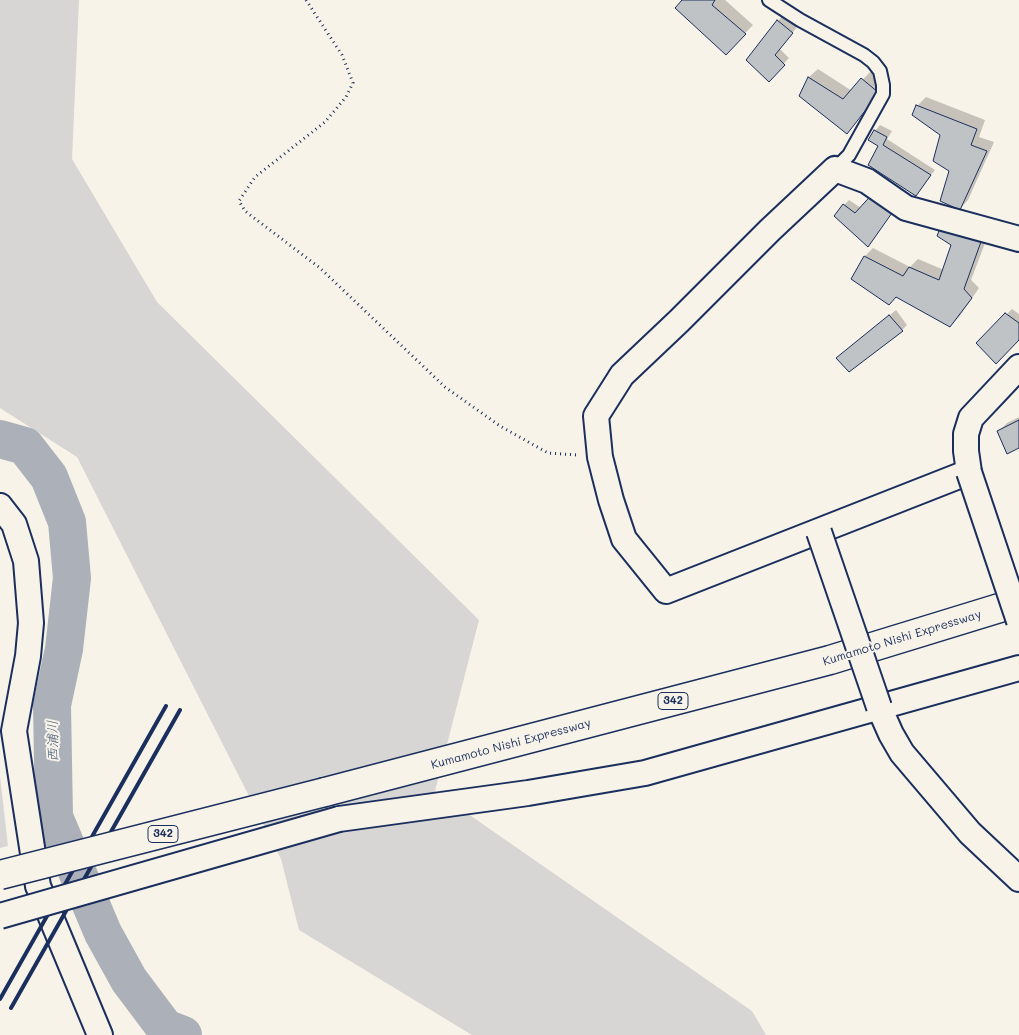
<!DOCTYPE html>
<meta charset="utf-8">
<style>
body{margin:0}
canvas{display:block;background:#f7f3e8}
</style>
<canvas width="1019" height="1035"></canvas>
<script>
const ctx = document.querySelector('canvas').getContext('2d');
ctx.lineJoin = 'round';
function paint(path, color) { ctx.fillStyle = color; ctx.fill(path, 'evenodd'); }
const toPath = rows => new Path2D(rows.map(r => 'M' + r).join(''));
function trace(path, color, width, dash) { ctx.strokeStyle = color; ctx.lineWidth = width; ctx.lineCap = dash ? 'butt' : 'round'; ctx.setLineDash(dash || []); ctx.stroke(path); }
function label(font, color, halo, rows, align = 'center') {
  ctx.font = font + ' Mali,"Klee One",sans-serif'; ctx.lineWidth = 4; ctx.setLineDash([]); ctx.textBaseline = 'middle'; ctx.strokeStyle = halo; ctx.fillStyle = color; for (const [text, x, y, turn = 0] of rows) {
    ctx.save(); ctx.translate(x, y); ctx.rotate((+turn || 0) * Math.PI / 180); ctx.textAlign = isNaN(turn) ? turn : align; if (halo) ctx.strokeText(text, 0, 0); ctx.fillText(text, 0, 0); ctx.restore();
  }
}
const green = toPath([
 [0,0,79,0,72,159,157,302,479,620,435,791,752,1011,766,1035,472,1035,299,930,281,859,77,457,0,408],
 [0,776,8,846,0,848]
]);
const shadow = toPath([
 [683,0,725,0,753,25,726,53],
 [783,15,797,27,780,49,789,58,769,80,747,60],
 [818,69,852,91,871,71,887,84,847,133,800,95,809,77],
 [926,97,985,120,979,137,994,142,968,200,960,209,942,134,917,106],
 [880,125,892,131,887,139,935,170,916,194,879,145,875,131],
 [849,200,861,208,868,245,844,205],
 [990,230,971,280,979,288,959,317,950,326,865,256,873,248,910,267,918,259,944,270,953,245],
 [1012,309,1019,314,1019,338,977,343],
 [896,310,907,325,902,330,844,353],
 [1019,417,1019,447,998,432,1007,423]
]);
const river = toPath([
 [0,439,25,446,49,477,67,522,72,578,64,649,52,705,54,817,103,933,129,980,165,1028,183,1035]
]);
const building = toPath([
 [682,0,715,0,712,5,746,34,726,55,675,8,682,0],
 [777,20,793,33,775,55,785,65,769,82,746,60,777,20],
 [808,77,843,99,861,78,879,93,847,134,799,96,808,77],
 [916,105,977,129,971,145,987,151,960,210,940,201,949,171,933,161,940,135,912,115,916,105],
 [874,130,887,137,883,145,931,175,916,196,868,165,878,146,868,140,874,130],
 [876,190,899,203,868,247,834,216,843,204,855,213,876,190],
 [942,223,982,239,964,289,972,298,950,327,896,297,889,305,851,279,864,256,903,276,909,267,939,280,951,245,937,236,942,223],
 [1005,313,1019,323,1019,340,996,364,976,343,1005,313],
 [889,315,903,331,849,372,836,358,889,315],
 [1019,420,1019,448,1007,454,997,431,1019,420]
]);
const path = toPath([
 [306,0,342,55,353,83,346,97,325,122,255,177,239,201,245,211,320,268,445,387,500,426,548,453,577,455]
]);
const lane = toPath([
 [769,0,800,20,864,55,873,62,880,71,883,85,883,94,849,155,835,169]
]);
const street = toPath([
 [1019,239,906,208,867,181,835,169,770,230,679,321,622,375,596,416,600,457,611,500,624,539,666,591,969,472,966,451,966,434,971,418,1019,367],
 [0,506,14,524,26,561,31,623,28,656,14,731,38,886,100,1035],
 [879,707,891,734,902,753,970,833,1019,879],
 [339,819,528,793,645,773,1019,668]
]);
const highway = toPath([
 [325,792,830,660,1019,602]
]);
const rail = toPath([
 [0,999,166,706],
 [11,1008,180,710]
]);
const streetBridge = toPath([
 [969,472,1019,621],
 [819,532,879,707],
 [0,916,339,819]
]);
const highwayBridge = toPath([
 [0,875,325,792]
]);
const shields = [
 [673,701,30],
 [163,834,30]
];
const shieldNames = [
 ["342",673,701],
 ["342",163,834]
];
const streetNames = [
 ["Kumamoto Nishi Expressway",902,638,-17],
 ["Kumamoto Nishi Expressway",511,744,-15]
];
const waterNames = [
 ["西浦川",53,741,-91]
];
paint(green, '#d7d6d4');
paint(shadow, '#0003');
trace(river, '#acb0b9', 38);
paint(building, '#c0c3c5');
trace(building, '#1b2f5e', 1);
trace(lane, '#1b2f5e', 16);
trace(street, '#1b2f5e', 28);
trace(highway, '#1b2f5e', 31);
trace(path, '#1b2f5e', 3, [1, 4]);
trace(lane, '#f7f3e8', 12);
trace(street, '#f7f3e8', 24);
trace(highway, '#f7f3e8', 28);
trace(rail, '#1b2f5e', 4);
trace(streetBridge, '#1b2f5e', 28, []);
trace(highwayBridge, '#1b2f5e', 31, []);
trace(streetBridge, '#f7f3e8', 24);
trace(highwayBridge, '#f7f3e8', 28);
for (const [x, y, w] of shields) { const box = new Path2D(); box.roundRect(x - w / 2, y - 8.5, w, 17, 4); ctx.fillStyle = '#f7f3e8'; ctx.fill(box); trace(box, '#1b2f5e', 1); }
label('bold 11px', '#1b2f5e', null, shieldNames);
label('12px', '#1b2f5e', '#f7f3e8', streetNames);
label('italic 14px', '#465679', '#f7f3e8', waterNames);
</script>
